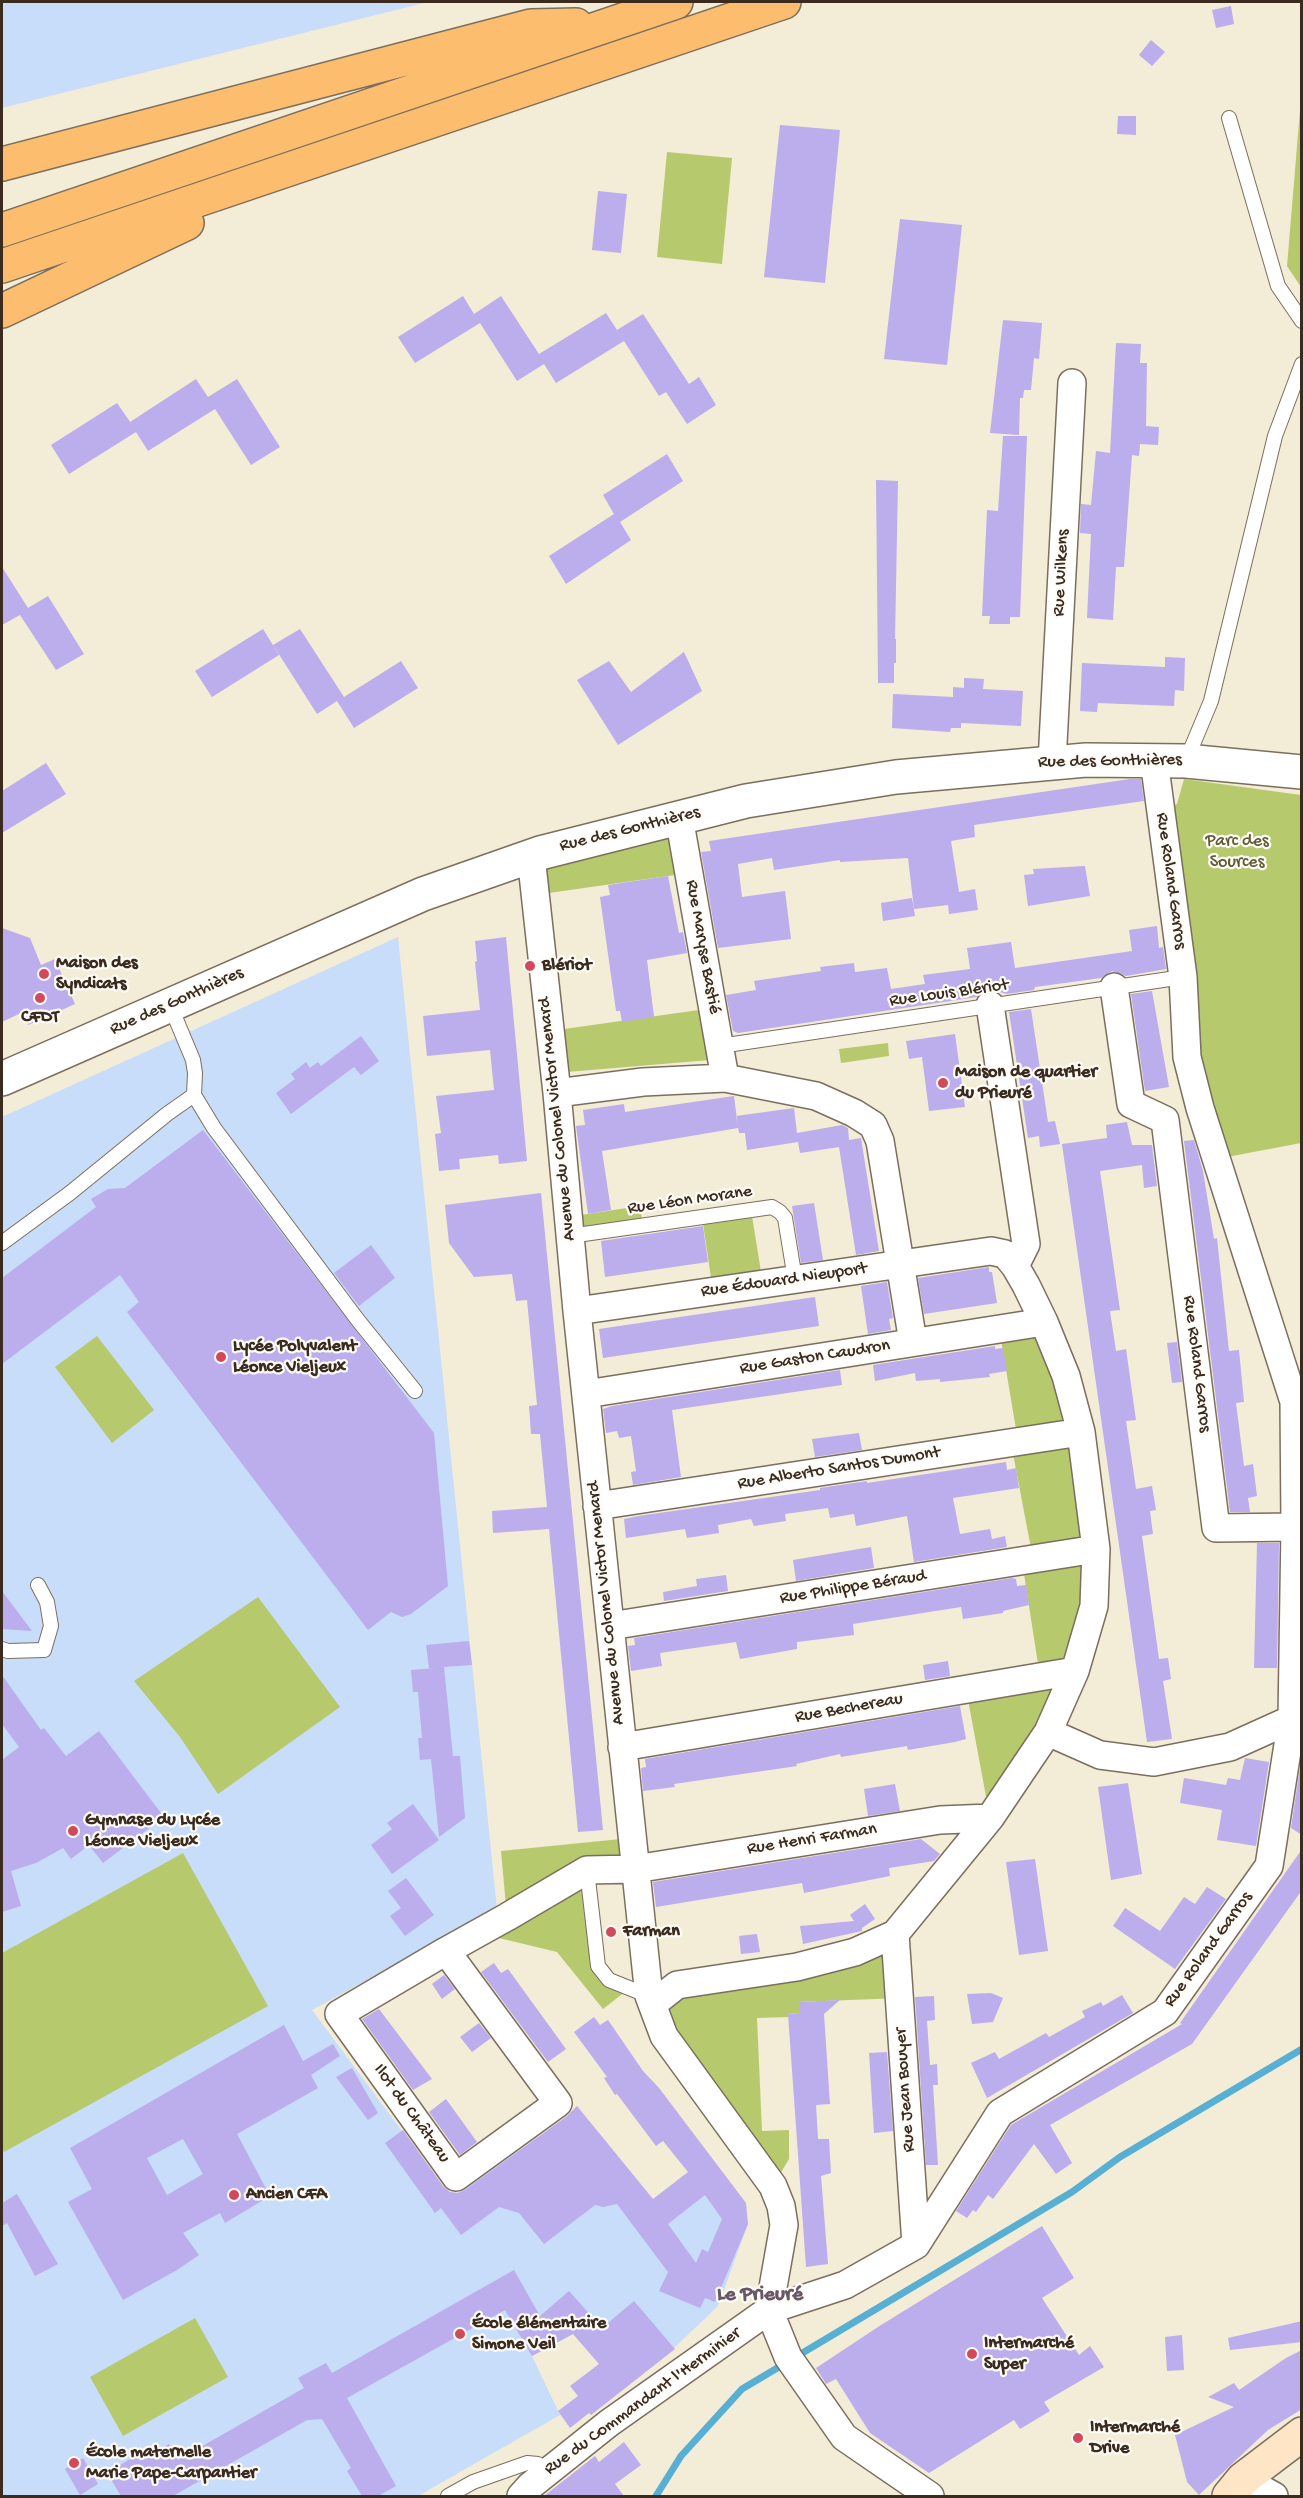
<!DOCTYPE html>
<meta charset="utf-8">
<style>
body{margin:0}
#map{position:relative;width:1303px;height:2498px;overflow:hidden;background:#f3ecd6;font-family:"Gochi Hand",sans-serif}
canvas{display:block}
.frame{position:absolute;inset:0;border:3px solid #3b2a1e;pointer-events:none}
</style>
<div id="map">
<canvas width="1303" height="2498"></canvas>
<div class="frame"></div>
</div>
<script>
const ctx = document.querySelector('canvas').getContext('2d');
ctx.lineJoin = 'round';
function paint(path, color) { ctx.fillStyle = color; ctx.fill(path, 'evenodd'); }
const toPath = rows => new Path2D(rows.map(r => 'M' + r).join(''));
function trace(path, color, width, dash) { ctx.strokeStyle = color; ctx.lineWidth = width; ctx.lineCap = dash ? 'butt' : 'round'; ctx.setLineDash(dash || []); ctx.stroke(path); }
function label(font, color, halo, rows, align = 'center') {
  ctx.font = font + ' "Gochi Hand",sans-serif'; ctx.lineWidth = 4.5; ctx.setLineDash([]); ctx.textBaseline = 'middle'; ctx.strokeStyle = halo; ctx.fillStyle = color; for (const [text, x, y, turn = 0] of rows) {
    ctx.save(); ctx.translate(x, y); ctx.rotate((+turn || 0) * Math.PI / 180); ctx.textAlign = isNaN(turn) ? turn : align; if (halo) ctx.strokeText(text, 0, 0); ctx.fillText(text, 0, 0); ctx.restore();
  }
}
const built = toPath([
 [2,2,428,2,2,108],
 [398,937,497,1909,312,2010,451,2197,579,2109,659,2208,703,2176,748,2224,718,2306,674,2348,649,2320,597,2361,573,2334,532,2356,560,2415,418,2496,2,2496,2,1117]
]);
const green = toPath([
 [1301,98,1302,287,1301,287,1287,266],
 [667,152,732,158,722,264,657,257],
 [1184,779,1301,795,1301,1143,1227,1157,1198,1061,1167,808,1177,804],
 [679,817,689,873,535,895,540,853],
 [713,1008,722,1059,555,1073,550,1031],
 [888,1043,889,1056,841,1063,839,1049],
 [640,1206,643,1226,570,1236,568,1217],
 [751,1210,763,1284,713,1291,702,1217],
 [1044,1322,1096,1549,1075,1671,990,1818,966,1689,1040,1677,1022,1561,1033,1559,1011,1443,1018,1441,999,1328],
 [97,1336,154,1410,112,1443,55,1367],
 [258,1597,340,1707,218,1794,180,1737,134,1681],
 [631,1838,635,1869,588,1870,598,1966,630,1988,603,2009,557,1952,499,1938,492,1926,507,1917,501,1851],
 [183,1853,268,2006,4,2152,2,2148,2,1953],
 [895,1934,900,1998,799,2002,799,2013,788,2014,788,2017,757,2018,762,2131,789,2130,789,2159,773,2186,653,2004],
 [195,2318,228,2377,123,2436,90,2377]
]);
const stream = toPath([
 [794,2358,1072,2192,1120,2157,1302,2049],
 [656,2496,681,2456,742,2389,784,2364]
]);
const building = toPath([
 [1231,6,1234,24,1216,28,1212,10],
 [1151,40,1165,52,1152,66,1139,55],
 [1118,116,1136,116,1136,135,1117,134],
 [780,125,840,130,825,283,764,277],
 [598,191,627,194,621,253,592,250],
 [900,219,962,225,947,365,884,359],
 [463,296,474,314,501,296,539,354,606,313,621,336,617,330,643,314,689,384,699,377,716,405,687,424,666,392,659,396,624,341,556,383,544,364,517,381,480,323,415,363,398,337],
 [1003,320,1042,323,1039,359,1034,358,1031,390,1024,390,1023,398,1020,398,1019,435,990,433],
 [1116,343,1141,344,1140,363,1147,363,1146,426,1159,427,1158,445,1140,444,1139,456,1132,455,1124,567,1116,567,1113,620,1087,618,1091,534,1080,533,1081,504,1091,505,1096,451,1110,453],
 [196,379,208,397,237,379,280,447,251,465,215,409,148,451,136,432,69,474,51,445,117,403,133,426,130,422],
 [1003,436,1027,436,1020,617,1010,617,1010,624,989,624,990,616,982,616,987,510,998,511],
 [667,454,683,481,620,522,631,540,566,584,549,556,614,514,603,495],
 [876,480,898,481,895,639,896,639,896,663,894,663,894,683,878,683],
 [2,567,28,608,48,596,84,654,56,670,20,615,2,625],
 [263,629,279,655,212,697,195,671],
 [300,629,344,697,401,661,418,688,354,728,337,701,317,714,273,645],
 [684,652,702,691,618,745,577,680,609,661,631,692],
 [1165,657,1185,658,1184,691,1175,690,1174,706,1098,703,1097,712,1080,711,1082,663,1165,667],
 [964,678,984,679,983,689,1023,691,1021,726,961,723,961,728,951,728,950,732,892,728,893,694,953,697,953,687,964,688],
 [46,763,66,794,2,833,2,791],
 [1130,779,1141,779,1144,801,974,825,975,837,951,841,959,892,975,889,978,910,949,914,948,905,914,909,908,858,840,862,840,860,774,870,772,858,738,864,742,897,785,891,791,939,718,948,701,852,711,851,709,841],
 [1085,866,1090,896,1028,906,1024,875,1034,874,1033,869],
 [668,876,679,933,683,932,687,953,647,960,654,1017,622,1022,620,1011,616,1011,600,897,610,895,608,885],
 [912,898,915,916,883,921,881,903],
 [1157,926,1159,948,1163,947,1166,969,1126,976,1112,971,1101,978,1035,987,1034,990,1007,994,988,989,981,992,977,997,738,1033,733,1031,726,995,756,990,754,981,821,971,820,967,854,963,855,972,887,968,891,989,925,984,923,975,970,969,967,948,1011,942,1015,968,1132,951,1129,930],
 [2,928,30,938,41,965,55,959,75,1004,28,1025,23,1012,2,1022],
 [506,937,527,1161,499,1164,498,1155,459,1159,460,1169,439,1171,435,1134,441,1133,436,1096,494,1090,490,1050,427,1056,423,1016,480,1010,475,962,477,961,475,941],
 [1152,991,1169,1087,1145,1091,1131,994],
 [1031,1009,1048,1122,1055,1121,1060,1144,1040,1147,1039,1136,1028,1138,1009,1012],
 [955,1034,965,1107,929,1111,922,1057,909,1059,906,1041],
 [361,1036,379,1061,361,1075,354,1067,291,1114,276,1093,295,1079,291,1074,306,1062,310,1068,318,1062,321,1066],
 [734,1096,738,1128,602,1151,611,1210,588,1214,576,1126,585,1125,583,1110,624,1104,625,1112],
 [794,1108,797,1133,842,1125,848,1128,849,1140,861,1138,879,1251,856,1255,839,1147,800,1153,798,1142,747,1150,745,1133,739,1133,736,1116],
 [1127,1122,1132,1145,1152,1145,1157,1186,1144,1188,1142,1165,1100,1171,1120,1310,1110,1311,1116,1351,1126,1349,1136,1420,1126,1421,1136,1489,1152,1486,1156,1510,1150,1511,1153,1534,1142,1536,1159,1659,1168,1658,1171,1679,1163,1681,1172,1739,1147,1742,1062,1144,1107,1138,1106,1125],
 [203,1130,434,1433,448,1586,411,1614,402,1617,391,1612,368,1630,127,1312,139,1302,120,1275,2,1364,2,1278,96,1207,91,1199,108,1189,125,1188],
 [1194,1140,1203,1171,1214,1239,1217,1238,1229,1351,1239,1350,1244,1402,1236,1403,1244,1466,1253,1464,1257,1496,1248,1498,1250,1512,1230,1512,1184,1141],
 [541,1193,603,1830,578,1832,549,1529,493,1533,492,1511,547,1507,540,1434,531,1434,529,1406,537,1405,527,1300,516,1301,512,1274,474,1277,449,1243,445,1205],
 [814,1203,823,1260,801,1263,792,1206],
 [703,1226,708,1262,605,1277,601,1241],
 [371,1245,395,1278,359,1306,334,1273],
 [989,1267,989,1272,992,1272,997,1303,924,1314,918,1278],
 [887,1282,893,1318,889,1319,891,1330,868,1334,861,1286],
 [815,1297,819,1326,603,1358,599,1329],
 [1177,1342,1182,1382,1172,1383,1167,1343],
 [995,1346,995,1349,1003,1348,1007,1371,989,1374,990,1377,940,1382,940,1379,916,1381,915,1373,875,1381,873,1365],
 [840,1370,842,1385,672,1410,681,1477,633,1485,631,1472,636,1471,631,1436,619,1438,617,1431,606,1433,603,1409,612,1406],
 [859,1433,862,1450,815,1457,812,1439],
 [1006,1462,1007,1470,1016,1468,1019,1488,953,1498,960,1534,990,1529,992,1539,1005,1536,1007,1547,914,1562,907,1516,856,1526,854,1514,830,1518,828,1508,785,1514,786,1521,754,1526,751,1519,718,1525,719,1533,687,1538,685,1529,626,1538,624,1519,638,1516,820,1490,820,1488,867,1481,867,1483],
 [1257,1543,1279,1543,1277,1668,1254,1668],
 [871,1547,874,1568,796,1581,793,1560],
 [726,1575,728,1591,664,1601,663,1592,697,1586,696,1579],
 [1012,1578,1016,1579,1017,1586,1026,1585,1029,1605,1003,1611,1003,1613,963,1619,961,1607,853,1624,854,1635,797,1642,797,1649,740,1659,736,1642,660,1653,662,1666,631,1671,628,1646,635,1645,634,1638],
 [2,1591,32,1631,2,1629],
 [469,1641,472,1665,444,1667,453,1756,460,1756,465,1818,439,1837,431,1759,420,1760,418,1738,422,1738,418,1692,413,1692,411,1670,435,1668,429,1668,426,1645],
 [948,1661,950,1676,925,1680,923,1665],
 [2,1675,41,1730,44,1728,66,1756,99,1731,164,1817,103,1863,89,1845,71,1859,63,1848,36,1863,11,1871,21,1906,2,1912,2,1760,19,1747,2,1724],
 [960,1706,966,1739,955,1742,908,1750,907,1746,841,1757,840,1754,796,1764,797,1766,674,1784,675,1787,643,1791,641,1768,646,1767,645,1759],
 [1245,1758,1269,1762,1256,1846,1217,1840,1222,1810,1180,1803,1184,1778,1226,1785,1228,1778,1240,1780],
 [1300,1767,1302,1767,1302,1835,1291,1828],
 [1128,1783,1142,1874,1111,1880,1098,1787],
 [895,1784,900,1811,868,1816,864,1789],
 [413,1804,439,1840,392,1874,371,1845,392,1829,387,1823],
 [921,1839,940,1854,934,1861,889,1868,890,1876,804,1893,802,1883,656,1907,653,1882],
 [1302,1849,1302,1890,1192,2044,1050,2125,1072,2163,1056,2174,1034,2144,993,2199,988,2195,976,2212,973,2210,967,2218,956,2211,1011,2125,1182,2024,1180,2023],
 [1035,1859,1048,1951,1019,1955,1006,1862],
 [406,1878,434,1915,405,1936,390,1916,401,1908,388,1891],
 [1207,1887,1226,1899,1175,1969,1113,1926,1125,1908,1160,1931,1184,1897,1195,1904],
 [865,1904,875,1919,862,1928,862,1931,803,1944,800,1926,854,1921,850,1915],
 [757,1934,760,1952,741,1954,739,1936],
 [494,1963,501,1973,508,1969,566,2049,548,2062,481,1972],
 [444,1975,455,1989,442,1999,432,1984],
 [991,1993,1003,1998,993,2022,972,2024,967,1994],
 [1122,1995,1133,2013,987,2098,971,2063,995,2052,999,2059,1046,2033,1049,2037,1085,2017,1082,2011,1101,2002,1103,2006],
 [934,1996,935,2020,927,2021,930,2065,937,2064,938,2085,933,2085,938,2165,926,2165,915,1997],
 [840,2000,824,2014,830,2104,816,2105,818,2139,829,2139,831,2173,821,2176,828,2264,806,2267,788,2014,799,2013,799,2002],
 [379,2009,407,2046,432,2079,413,2090,362,2019],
 [594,2017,600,2025,608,2020,643,2071,659,2088,746,2203,748,2224,715,2302,705,2298,700,2308,659,2291,668,2272,617,2204,603,2207,595,2205,544,2244,519,2213,499,2207,461,2235,441,2208,435,2213,385,2143,403,2130,443,2186,450,2192,458,2193,465,2190,567,2116,577,2106,653,2199,688,2172,663,2141,656,2146,617,2094,615,2095,604,2078,607,2077,574,2032],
 [705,2195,722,2219,708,2252,702,2249,696,2263,668,2224],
 [479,2023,491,2038,472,2052,460,2037],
 [284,2025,303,2061,333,2044,340,2056,311,2075,318,2088,237,2134,270,2196,225,2223,220,2213,183,2233,199,2255,177,2270,123,2300,68,2202,92,2189,70,2148],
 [183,2139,203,2174,167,2195,147,2158],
 [887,2052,893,2131,874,2133,869,2053],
 [352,2068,378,2113,368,2120,336,2077],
 [446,2099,477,2142,460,2155,429,2112],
 [17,2194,58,2264,35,2276,7,2223,2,2226,2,2203],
 [1042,2226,1074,2278,1042,2298,1079,2355,1090,2346,1104,2367,1044,2402,1050,2411,1020,2429,1014,2420,929,2473,870,2433,836,2379,826,2384,816,2368,881,2325],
 [514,2270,540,2316,569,2291,602,2328,634,2301,675,2349,591,2415,589,2413,570,2428,558,2411,578,2396,570,2386,599,2364,573,2334,532,2356,505,2310,347,2398,396,2486,378,2496,362,2496,347,2471,351,2468,322,2419,307,2420,173,2496,121,2496,107,2473,145,2450,149,2456,169,2444,178,2460,304,2388,298,2378,326,2363,332,2373],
 [1302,2321,1302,2342,1230,2350,1228,2338],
 [1182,2335,1184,2370,1167,2371,1165,2337],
 [1302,2350,1302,2409,1268,2430,1199,2495,1187,2482,1175,2435,1234,2407,1208,2397,1234,2383,1239,2390,1286,2358],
 [624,2442,641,2465,615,2484,624,2496,544,2496,595,2456,599,2462],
 [83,2458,98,2484,80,2495,65,2469]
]);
const service = toPath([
 [1229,118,1278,286,1302,321],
 [1186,761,1211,701,1275,436,1302,364],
 [170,1005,193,1060,195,1073,194,1095,214,1128,357,1319,415,1391],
 [720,1046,1183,977],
 [570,1236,772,1207,780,1212,785,1218,795,1279],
 [2,1243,70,1193,167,1114,194,1095],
 [2,1649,8,1651,44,1650,51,1626,47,1602,38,1585],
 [587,1870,598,1966,609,1980,649,1996],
 [448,2496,473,2482,527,2463,538,2464,545,2473]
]);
const minor = toPath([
 [1052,762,1072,383],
 [679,817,725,1078],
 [531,856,557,1093,577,1311,649,1996,664,2036,773,2186,781,2206,784,2225,769,2310],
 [1114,987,1131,1104,1165,1120,1216,1528,1295,1527],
 [990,1005,1026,1244,1015,1266],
 [557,1093,643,1082,725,1078,816,1096,854,1113,873,1125,880,1141,913,1342],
 [577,1311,991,1251,1005,1254,1015,1266,1026,1285,1044,1322,1066,1376,1081,1432,1096,1549,1094,1606,1075,1671,1048,1732,990,1818,895,1934,855,1952,797,1967,677,1985,653,2004],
 [586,1394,1044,1322],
 [597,1506,1081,1432],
 [610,1626,1096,1549],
 [1048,1732,1100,1755,1154,1762,1230,1747,1292,1719],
 [622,1747,1075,1671],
 [895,1934,916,2245],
 [446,1951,558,2103,456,2177,339,2014,446,1951,507,1917,587,1870,635,1869,940,1820,990,1818],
 [769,2310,788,2357,844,2437,930,2496],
 [1243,2479,1274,2496],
 [521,2496,530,2486,609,2423,769,2310,845,2285,916,2245,1000,2113,1165,2012,1269,1866,1292,1719,1295,1527,1294,1402,1200,1108,1187,1057,1183,977,1154,760]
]);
const tertiary = toPath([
 [2,1079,423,894,540,853,746,801,896,777,1086,760,1186,761,1302,772]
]);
const secondary = toPath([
 [1229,2496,1243,2479,1302,2434]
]);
const trunk = toPath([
 [2,164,531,26,576,25],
 [2,230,676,2],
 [2,266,784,2],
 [2,311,187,223]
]);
const markers = [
 [530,966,6,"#d1495b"],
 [44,974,6,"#d1495b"],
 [40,998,6,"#d1495b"],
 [943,1083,6,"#d1495b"],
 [221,1357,6,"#d1495b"],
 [73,1831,6,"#d1495b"],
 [611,1932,6,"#d1495b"],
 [234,2195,6,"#d1495b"],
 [460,2334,6,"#d1495b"],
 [972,2354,6,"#d1495b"],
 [1078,2438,6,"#d1495b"],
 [74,2463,6,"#d1495b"]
];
const streetNames = [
 ["Rue Wilkens",1062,573,-87],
 ["Rue des Gonthières",1110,762,-1],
 ["Rue des Gonthières",630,830,-14],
 ["Rue Roland Garros",1170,881,82],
 ["Rue Maryse Bastié",702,947,80],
 ["Rue Louis Blériot",949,994,-8],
 ["Rue des Gonthières",177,1002,-24],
 ["Avenue du Colonel Victor Menard",558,1119,-96],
 ["Rue Léon Morane",690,1201,-8],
 ["Rue Édouard Nieuport",784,1281,-8],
 ["Rue Gaston Caudron",815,1358,-9],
 ["Rue Roland Garros",1196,1364,83],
 ["Rue Alberto Santos Dumont",839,1469,-9],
 ["Rue Philippe Béraud",853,1588,-9],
 ["Avenue du Colonel Victor Menard",607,1603,-96],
 ["Rue Bechereau",849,1709,-10],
 ["Rue Henri Farman",812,1840,-9],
 ["Rue Roland Garros",1209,1950,-54],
 ["Rue Jean Bouyer",906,2090,-94],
 ["Ilot du Château",411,2114,54],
 ["Rue du Commandant l'Herminier",643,2402,-36]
];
const parkNames = [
 ["Parc des",1237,842],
 ["Sources",1237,863]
];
const poiNames = [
 ["Maison des",56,964],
 ["Syndicats",56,985],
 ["Blériot",542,966],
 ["CFDT",40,1018,"center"],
 ["Maison de quartier",955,1073],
 ["du Prieuré",955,1094],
 ["Lycée Polyvalent",233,1347],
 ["Léonce Vieljeux",233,1368],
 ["Gymnase du Lycée",85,1821],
 ["Léonce Vieljeux",85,1842],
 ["Farman",623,1932],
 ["Ancien CFA",246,2195],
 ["École élémentaire",472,2324],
 ["Simone Veil",472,2345],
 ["Intermarché",984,2344],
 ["Super",984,2365],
 ["Intermarché",1090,2428],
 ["Drive",1090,2449],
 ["École maternelle",86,2453],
 ["Marie Pape-Carpantier",86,2474]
];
const quarterNames = [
 ["Le Prieuré",760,2296]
];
paint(built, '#c8ddf9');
paint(green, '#b6ca6d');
trace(stream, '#58afd4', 7);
paint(building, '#bcaded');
trace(service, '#7b6e5e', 16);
trace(minor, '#7b6e5e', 30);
trace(tertiary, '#7b6e5e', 36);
trace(secondary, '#7b6e5e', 36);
trace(trunk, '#7b6e5e', 36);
trace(service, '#fff', 14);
trace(minor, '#fff', 27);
trace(tertiary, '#fff', 33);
trace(secondary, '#fee5c5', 33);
trace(trunk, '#fcbd6f', 33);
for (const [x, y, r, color] of markers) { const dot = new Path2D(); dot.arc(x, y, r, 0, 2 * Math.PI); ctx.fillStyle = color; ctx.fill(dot); trace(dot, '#fdfcf7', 2); }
label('18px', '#3b2a1e', '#fdfcf7', streetNames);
label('18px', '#605a36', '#fdfcf7', parkNames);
label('bold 18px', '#3b2a1e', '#fdfcf7', poiNames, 'left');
label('bold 21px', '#685866', '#fdfcf7', quarterNames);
</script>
